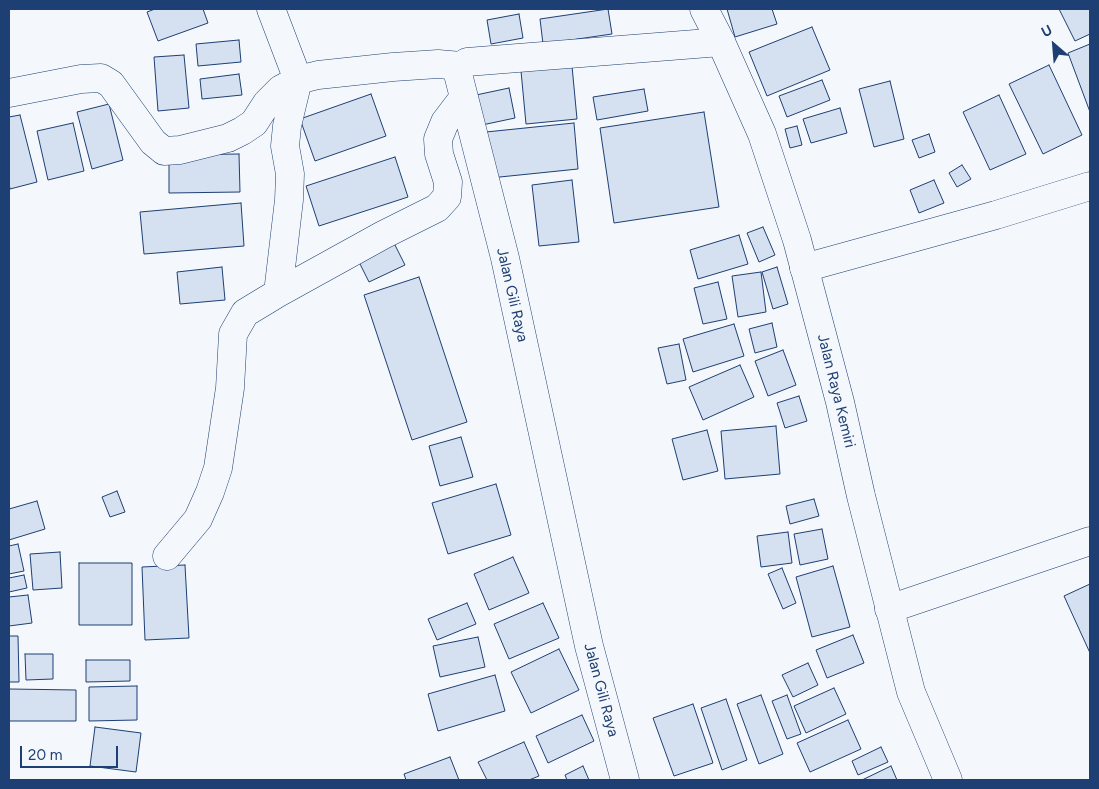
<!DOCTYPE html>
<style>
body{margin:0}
#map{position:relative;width:1099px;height:789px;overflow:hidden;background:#f4f7fb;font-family:Figtree,sans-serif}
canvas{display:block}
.frame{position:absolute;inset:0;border:10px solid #1d3f73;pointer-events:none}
.north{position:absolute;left:1029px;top:20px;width:50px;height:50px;-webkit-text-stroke:4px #f4f7fb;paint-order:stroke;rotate:333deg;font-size:14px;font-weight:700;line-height:20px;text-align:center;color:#1d3f73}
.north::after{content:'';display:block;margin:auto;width:18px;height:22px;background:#1d3f73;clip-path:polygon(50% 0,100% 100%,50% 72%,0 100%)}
.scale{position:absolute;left:20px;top:746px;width:98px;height:22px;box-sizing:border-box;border:2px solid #1d3f73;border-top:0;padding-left:6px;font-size:15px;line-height:18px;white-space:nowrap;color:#1d3f73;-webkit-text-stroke:4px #f4f7fb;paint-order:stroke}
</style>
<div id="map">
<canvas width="1099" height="789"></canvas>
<div class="frame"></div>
<div class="north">U</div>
<div class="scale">20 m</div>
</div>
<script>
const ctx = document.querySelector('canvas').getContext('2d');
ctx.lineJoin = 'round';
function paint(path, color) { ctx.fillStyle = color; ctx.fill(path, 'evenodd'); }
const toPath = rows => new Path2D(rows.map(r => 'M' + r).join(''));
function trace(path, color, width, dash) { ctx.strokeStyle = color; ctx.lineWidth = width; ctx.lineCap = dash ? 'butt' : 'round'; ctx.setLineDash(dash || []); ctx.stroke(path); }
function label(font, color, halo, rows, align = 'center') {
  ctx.font = font + ' Figtree,sans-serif'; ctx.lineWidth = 4; ctx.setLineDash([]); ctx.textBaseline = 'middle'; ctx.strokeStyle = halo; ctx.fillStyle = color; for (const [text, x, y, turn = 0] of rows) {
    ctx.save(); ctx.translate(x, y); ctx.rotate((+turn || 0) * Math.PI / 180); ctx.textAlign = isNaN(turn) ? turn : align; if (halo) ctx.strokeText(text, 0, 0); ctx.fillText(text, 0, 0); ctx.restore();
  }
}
const building = toPath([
 [155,9,203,9,208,23,158,41,147,12,155,9],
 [608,9,612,34,543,44,540,19,608,9],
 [727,9,772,9,777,24,735,37,727,9],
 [1059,9,1090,9,1090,34,1075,41,1059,9],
 [519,14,523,38,491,44,487,20,519,14],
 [812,27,830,70,767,96,749,52,812,27],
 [239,40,241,62,198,66,196,44,239,40],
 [1090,44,1090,112,1068,53,1090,44],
 [184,55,189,108,158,111,154,57,184,55],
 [1049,65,1082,135,1043,154,1009,84,1049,65],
 [572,66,577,119,526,124,521,71,572,66],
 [239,74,242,95,202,99,200,79,239,74],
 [822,80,830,100,787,117,779,96,822,80],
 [890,81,904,139,874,147,859,89,890,81],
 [509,88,515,118,482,125,476,95,509,88],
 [644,89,648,111,597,120,593,97,644,89],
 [371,94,386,136,315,161,300,119,371,94],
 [999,95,1026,154,990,170,963,112,999,95],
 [109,104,123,160,92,169,77,112,109,104],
 [840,108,847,133,811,143,803,119,840,108],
 [704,112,719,207,614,223,600,128,704,112],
 [20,115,37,182,10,189,9,183,9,117,20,115],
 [73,123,84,171,48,180,37,131,73,123],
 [574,123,578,169,490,178,486,132,574,123],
 [797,126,802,145,790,148,785,129,797,126],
 [929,134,935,152,919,158,912,140,929,134],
 [239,154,240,192,169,193,169,155,239,154],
 [395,157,408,197,319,226,306,186,395,157],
 [962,165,971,179,957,187,949,173,962,165],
 [572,180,579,242,539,246,532,185,572,180],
 [934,180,944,203,919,213,910,190,934,180],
 [241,203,244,246,144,254,140,212,241,203],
 [763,227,775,255,759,262,747,233,763,227],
 [739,235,748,264,698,279,690,250,739,235],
 [394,243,405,265,369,282,358,260,394,243],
 [222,267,225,300,180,304,177,272,222,267],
 [777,267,788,304,773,309,762,272,777,267],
 [761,272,766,312,738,317,732,276,761,272],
 [419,277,467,422,412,440,364,295,419,277],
 [718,282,727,319,703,324,694,288,718,282],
 [772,323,777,347,755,353,749,329,772,323],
 [734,324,744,356,693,372,683,339,734,324],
 [679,344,686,380,667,384,658,348,679,344],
 [783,350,796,385,768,396,755,361,783,350],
 [740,365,754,397,703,420,689,387,740,365],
 [799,396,807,421,785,428,777,403,799,396],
 [776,426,780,474,725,479,721,431,776,426],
 [707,430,718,471,683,480,672,439,707,430],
 [461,437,473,477,440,486,429,446,461,437],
 [496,484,511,535,448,554,432,503,496,484],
 [117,491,125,512,110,517,102,497,117,491],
 [814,499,819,516,790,524,786,506,814,499],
 [37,501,45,529,9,540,9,509,37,501],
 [822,529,828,559,800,565,794,534,822,529],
 [788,532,792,563,761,567,757,536,788,532],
 [18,544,24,571,9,574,9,546,18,544],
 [60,552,62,588,33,590,30,554,60,552],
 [513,557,529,593,489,610,474,574,513,557],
 [79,563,132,563,132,625,79,625,79,563],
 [185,565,189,638,145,640,142,567,185,565],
 [833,566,850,627,812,637,796,577,833,566],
 [782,568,796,603,783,609,768,574,782,568],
 [24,575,27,588,9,592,9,578,24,575],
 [1090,584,1090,653,1064,596,1090,584],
 [28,595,32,623,9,626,9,597,28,595],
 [467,603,476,624,437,640,428,619,467,603],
 [543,603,559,638,509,659,494,624,543,603],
 [853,635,864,663,827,678,816,650,853,635],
 [9,636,18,636,19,682,9,682,9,636],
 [478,637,485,667,440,677,433,646,478,637],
 [559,649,579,690,531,713,511,672,559,649],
 [25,654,53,654,53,679,26,680,25,654],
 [86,660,130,660,130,681,86,682,86,660],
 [808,663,818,685,793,697,782,675,808,663],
 [495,675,505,711,438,731,428,694,495,675],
 [137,686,137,720,89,721,89,687,137,686],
 [834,688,846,714,806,733,794,706,834,688],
 [9,689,76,690,76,721,9,721,9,689],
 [761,695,783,754,759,764,737,704,761,695],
 [787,695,801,734,787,739,772,701,787,695],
 [726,699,747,760,722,770,701,708,726,699],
 [693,704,713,763,674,776,653,718,693,704],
 [582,715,594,741,548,763,536,736,582,715],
 [848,720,861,749,810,772,797,743,848,720],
 [95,727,141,733,136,772,90,766,95,727],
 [524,742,539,776,529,780,487,780,478,762,524,742],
 [881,747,888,762,858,775,852,761,881,747],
 [450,757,459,780,406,780,404,774,450,757],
 [583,766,589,780,567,780,565,775,583,766],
 [891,766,897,780,862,780,891,766]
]);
const street = toPath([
 [271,9,298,80,287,126,285,146,290,174,289,200,278,293],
 [9,93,81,79,101,78,111,84,153,142,164,151,180,150,228,138,242,131,254,123,267,103,281,89,298,80,318,75,393,67,438,64,461,66],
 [804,268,996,215,1090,186],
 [167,556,198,519,210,492,218,468,230,388,233,334,245,313,278,293,383,235,437,208,447,197,448,182,439,154,438,139,445,122,464,97],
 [889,609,1090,541],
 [625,780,589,646,505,258,458,74,461,66,467,62,721,42]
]);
const secondary = toPath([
 [704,9,721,42,762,134,797,240,840,402,861,496,911,692,948,780]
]);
const streetNames = [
 ["Jalan Gili Raya",512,295,77],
 ["Jalan Raya Kemiri",836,391,76],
 ["Jalan Gili Raya",601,690,75]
];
paint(building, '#d5e0f0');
trace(building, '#1d3f73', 1);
trace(street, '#1d3f73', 29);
trace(secondary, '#1d3f73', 29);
trace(street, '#f4f7fb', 28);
trace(secondary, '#f4f7fb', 28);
label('15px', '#1d3f73', '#f4f7fb', streetNames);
</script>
